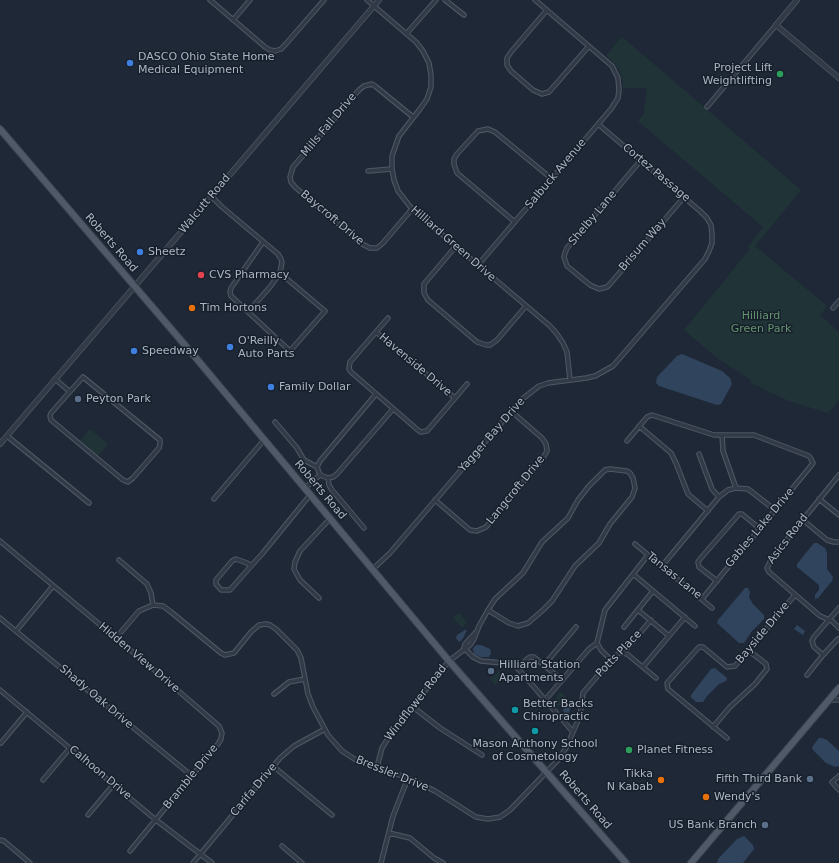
<!DOCTYPE html>
<style>
body{margin:0}
canvas{display:block;background:#1e2836}
</style>
<canvas width="839" height="863"></canvas>
<script>
const ctx = document.querySelector('canvas').getContext('2d');
ctx.lineJoin = 'round';
function paint(path, color) { ctx.fillStyle = color; ctx.fill(path, 'evenodd'); }
const toPath = rows => new Path2D(rows.map(r => 'M' + r).join(''));
function trace(path, color, width, dash) { ctx.strokeStyle = color; ctx.lineWidth = width; ctx.lineCap = dash ? 'butt' : 'round'; ctx.setLineDash(dash || []); ctx.stroke(path); }
function label(font, color, halo, rows, align = 'center') {
  ctx.font = font + ' "DejaVu Sans",sans-serif'; ctx.lineWidth = 3; ctx.setLineDash([]); ctx.textBaseline = 'middle'; ctx.strokeStyle = halo; ctx.fillStyle = color; for (const [text, x, y, turn = 0] of rows) {
    ctx.save(); ctx.translate(x, y); ctx.rotate((+turn || 0) * Math.PI / 180); ctx.textAlign = isNaN(turn) ? turn : align; if (halo) ctx.strokeText(text, 0, 0); ctx.fillText(text, 0, 0); ctx.restore();
  }
}
const green = toPath([
 [622,37,801,190,755,246,827,306,820,315,839,332,839,400,828,413,789,401,751,383,751,380,716,357,684,330,750,249,748,247,763,227,638,121,644,114,647,88,623,88,623,80,619,70,614,63,606,55],
 [90,429,108,444,98,456,80,441],
 [459,613,467,622,462,627,453,618],
 [499,671,504,677,495,685,490,679],
 [560,692,566,697,565,699,567,700,562,706,560,705,559,707,553,702]
]);
const water = toPath([
 [682,354,722,371,730,378,732,384,721,404,717,405,659,386,656,383,657,377,677,356],
 [814,543,817,543,825,548,827,553,827,569,833,577,832,581,818,598,815,599,815,595,819,590,819,585,797,567,797,564],
 [745,588,748,588,750,592,749,597,753,604,764,615,764,619,752,631,744,643,739,643,717,623,718,620],
 [797,625,805,631,803,635,794,629],
 [465,630,467,630,463,638,460,642,458,641,456,638,457,635],
 [476,645,481,645,490,649,491,653,489,657,481,657,474,654,473,648],
 [715,668,727,678,726,681,719,684,707,696,703,702,696,702,691,697,691,695,711,669],
 [568,701,570,703,570,709,568,716,564,714,563,709,564,705],
 [819,738,822,738,827,740,839,751,839,766,835,767,826,763,813,750,812,747],
 [744,836,753,845,754,849,743,863,717,863,718,859,737,839]
]);
const minor = toPath([
 [210,0,265,47,270,50,275,51,281,49,285,45,324,0],
 [367,0,416,42,423,51,429,63,431,75,431,87,427,99,420,109,399,136,392,156,392,169,394,180,398,191,412,209,550,326,557,334,563,343,567,352,570,380],
 [445,0,464,15],
 [547,10,511,52,507,58,507,65,511,71,533,90,542,94,549,92,589,46],
 [233,20,250,0],
 [407,33,436,0],
 [707,107,776,25],
 [641,160,567,248,565,253,564,257,567,266,590,285,599,289,607,287,610,284,684,197],
 [368,171,392,169],
 [211,196,222,207,278,254,281,259,282,262,280,273,270,287,248,312],
 [412,209,383,243,377,248,370,248,362,244,295,187,291,182,290,177,293,167,359,90,364,86,372,84,375,86,413,117],
 [515,222,457,173,454,164,454,159,457,154,478,131,488,129,495,132,552,179],
 [263,242,231,288,230,292,231,296,290,351,325,311,280,273],
 [456,246,424,284,424,293,428,300,477,342,486,345,490,345,497,340,526,306],
 [478,265,611,109,618,98,619,90,618,78,612,66,535,0],
 [833,308,839,301],
 [388,318,350,362,349,369,351,372,419,431,421,432,427,431,467,384],
 [376,332,455,398],
 [83,377,160,440,160,444,159,448,133,478,128,482,123,480,51,420,50,416,51,413,83,377],
 [55,379,69,391],
 [275,422,297,448,304,460,317,467],
 [639,426,671,453,676,463,688,494,708,511],
 [722,435,723,451,736,488],
 [7,436,89,503],
 [627,441,647,417,652,415,714,435,754,435,809,456,811,459,813,463,810,467,702,599],
 [699,454,712,489,719,497],
 [320,475,317,467,320,461,376,394],
 [839,475,772,558,767,568,769,572,820,616,832,621,839,628],
 [328,478,329,485,332,490,364,528],
 [305,488,320,475,328,478,333,477,337,474,393,409],
 [214,499,264,440],
 [819,499,839,515],
 [435,500,470,530,477,531,486,527,543,458,547,451,546,444,542,438,511,411],
 [803,520,827,540,834,542,839,542],
 [0,541,153,669,219,726,222,733,221,739,218,744,130,851],
 [635,544,712,608],
 [119,560,147,584,151,593,153,605],
 [251,566,247,563,236,559,232,561,216,580,216,584,221,590,230,590,251,566,262,554,310,495],
 [662,566,719,497,728,490,736,488,748,489,775,510],
 [373,569,390,553,521,400,539,386,548,383,586,378,595,376,613,366,705,259,709,251,712,243,712,234,711,225,707,218,700,211,598,124],
 [633,574,695,626],
 [717,581,699,567,698,562,700,559,739,514,742,514,759,528],
 [319,598,300,580,294,569,295,562,300,551,324,525,331,518],
 [638,610,669,636],
 [0,618,192,776],
 [624,627,653,591],
 [16,631,53,586],
 [116,638,139,611,153,605,163,606,171,612,221,653,225,655,234,653,251,632,259,625,266,624,270,625,276,629,297,650,301,658,308,694,313,707,328,735,342,751,356,760,408,778,435,791,476,817,488,819,500,817,510,810,558,760,566,748,580,716,583,693,611,660,619,653,623,653,651,620],
 [838,639,823,655,814,647,812,641,814,637,839,608],
 [464,648,473,657,481,661,514,664,573,732],
 [464,648,465,644,475,633],
 [623,653,627,654,656,678],
 [611,660,601,650,597,643,605,610,648,555],
 [544,665,576,627],
 [643,667,685,617],
 [518,669,527,659,530,657,534,657,562,680],
 [807,675,823,655],
 [0,690,156,820,212,863],
 [274,694,289,682,305,679],
 [545,700,589,649,597,643],
 [830,700,839,700],
 [413,707,440,728,482,755],
 [713,727,730,707,755,684,767,669,766,664,748,650],
 [727,738,668,689,667,683,699,647,703,647,727,667,735,666,795,595],
 [1,743,27,712],
 [273,766,332,815],
 [377,767,382,748,392,732,449,661,470,645,474,639,479,626,488,610,495,599,523,573,542,542,568,518,578,500,589,486,605,470,610,469,627,471,630,473,633,478,635,488,632,497,610,524,599,543,575,566,552,601,543,610,528,623,518,626,509,623,488,610],
 [839,776,832,782,839,790],
 [43,780,70,748],
 [88,815,114,784],
 [389,833,410,838,434,858,443,863],
 [0,840,4,841,30,863],
 [282,846,302,863],
 [193,863,280,758,294,746,325,729],
 [381,863,393,816,408,778]
]);
const tertiary = toPath([
 [797,0,776,25,839,78],
 [0,444,379,0]
]);
const primary = toPath([
 [0,129,196,358,449,661,626,863],
 [691,863,839,688]
]);
const markers = [
 [130,63,4,"#3f7fe0"],
 [780,74,4,"#2e9e5b"],
 [140,252,4,"#3f7fe0"],
 [201,275,4,"#e0444e"],
 [192,308,4,"#e8710a"],
 [230,347,4,"#3f7fe0"],
 [134,351,4,"#3f7fe0"],
 [271,387,4,"#3f7fe0"],
 [78,399,4,"#5c6f8a"],
 [491,671,4,"#5c6f8a"],
 [515,710,4,"#0f9aa8"],
 [535,731,4,"#0f9aa8"],
 [629,750,4,"#2e9e5b"],
 [810,779,4,"#5c6f8a"],
 [661,780,4,"#e8710a"],
 [706,797,4,"#e8710a"],
 [765,825,4,"#5c6f8a"]
];
const poiNames = [
 ["DASCO Ohio State Home",138,57],
 ["Medical Equipment",138,70],
 ["Project Lift",772,68,"right"],
 ["Weightlifting",772,81,"right"],
 ["Sheetz",148,252],
 ["CVS Pharmacy",209,275],
 ["Tim Hortons",200,308],
 ["O'Reilly",238,341],
 ["Auto Parts",238,354],
 ["Speedway",142,351],
 ["Family Dollar",279,387],
 ["Peyton Park",86,399],
 ["Hilliard Station",499,665],
 ["Apartments",499,678],
 ["Better Backs",523,704],
 ["Chiropractic",523,717],
 ["Mason Anthony School",535,744,"center"],
 ["of Cosmetology",535,757,"center"],
 ["Planet Fitness",637,750],
 ["Tikka",653,774,"right"],
 ["N Kabab",653,787,"right"],
 ["Fifth Third Bank",802,779,"right"],
 ["Wendy's",714,797],
 ["US Bank Branch",757,825,"right"]
];
const streetNames = [
 ["Mills Fall Drive",329,125,-50],
 ["Cortez Passage",656,173,40],
 ["Salbuck Avenue",556,174,-50],
 ["Walcutt Road",205,204,-50],
 ["Baycroft Drive",332,218,40],
 ["Shelby Lane",593,218,-50],
 ["Roberts Road",111,243,49],
 ["Hilliard Green Drive",453,244,41],
 ["Brisum Way",643,245,-49],
 ["Havenside Drive",415,365,40],
 ["Yagger Bay Drive",492,435,-49],
 ["Roberts Road",320,490,50],
 ["Langcroft Drive",516,490,-51],
 ["Gables Lake Drive",760,528,-50],
 ["Asics Road",788,539,-53],
 ["Tansas Lane",674,576,39],
 ["Bayside Drive",763,633,-50],
 ["Potts Place",619,654,-46],
 ["Hidden View Drive",139,658,40],
 ["Shady Oak Drive",96,697,40],
 ["Windflower Road",416,703,-52],
 ["Calhoon Drive",100,773,40],
 ["Bressler Drive",392,774,22],
 ["Bramble Drive",191,777,-51],
 ["Carifa Drive",254,790,-50],
 ["Roberts Road",585,800,49]
];
const parkNames = [
 ["Hilliard",761,316],
 ["Green Park",761,329]
];
paint(green, '#203437');
paint(water, '#30445e');
trace(minor, '#4f5865', 5.5);
trace(tertiary, '#4f5865', 6);
trace(primary, '#3b4350', 8);
trace(minor, '#323a47', 3.5);
trace(tertiary, '#323a47', 4.5);
trace(primary, '#4f5967', 6);
for (const [x, y, r, color] of markers) { const dot = new Path2D(); dot.arc(x, y, r, 0, 2 * Math.PI); ctx.fillStyle = color; ctx.fill(dot); trace(dot, '#171f2b', 1.5); }
label('11px', '#abb5c4', '#171f2b', poiNames, 'left');
label('11px', '#abb5c4', '#171f2b', streetNames);
label('11px', '#63946e', '#171f2b', parkNames);
</script>
